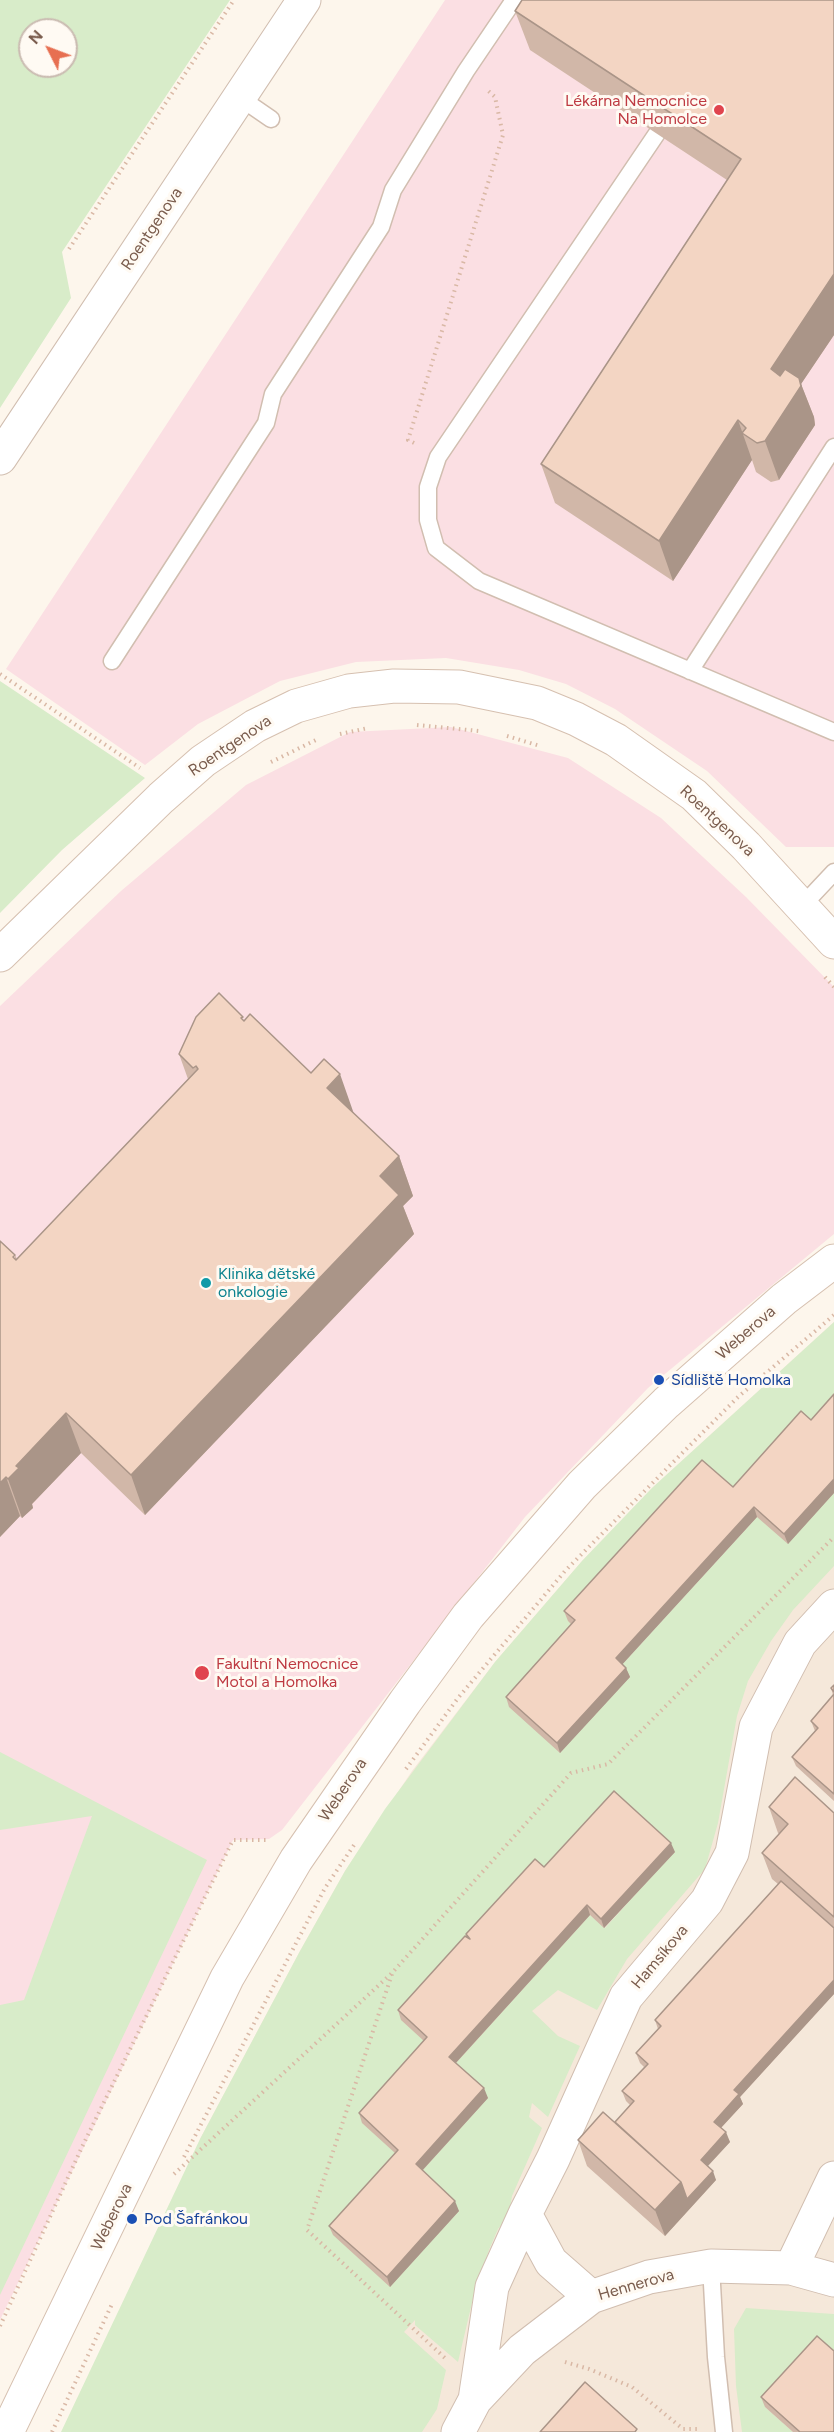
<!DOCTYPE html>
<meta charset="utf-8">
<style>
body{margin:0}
#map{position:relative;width:834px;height:2432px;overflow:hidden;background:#fdf6ec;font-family:Figtree,sans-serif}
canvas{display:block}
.north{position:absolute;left:18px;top:18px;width:60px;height:60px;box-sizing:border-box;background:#fffaf3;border:2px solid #cabbb1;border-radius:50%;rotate:312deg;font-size:16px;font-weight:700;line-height:24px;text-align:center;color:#7a5c4d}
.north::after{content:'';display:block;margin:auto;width:21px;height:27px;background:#e76f51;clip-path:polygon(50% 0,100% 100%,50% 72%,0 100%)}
</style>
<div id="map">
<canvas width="834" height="2432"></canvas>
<div class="north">N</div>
</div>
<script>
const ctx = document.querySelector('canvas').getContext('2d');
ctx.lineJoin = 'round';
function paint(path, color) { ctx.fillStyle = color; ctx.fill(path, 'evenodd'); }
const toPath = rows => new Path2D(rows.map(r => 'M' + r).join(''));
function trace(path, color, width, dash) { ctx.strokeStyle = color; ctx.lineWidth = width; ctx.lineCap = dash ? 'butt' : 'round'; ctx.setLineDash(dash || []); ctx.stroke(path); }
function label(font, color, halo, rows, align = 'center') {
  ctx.font = font + ' Figtree,sans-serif'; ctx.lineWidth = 6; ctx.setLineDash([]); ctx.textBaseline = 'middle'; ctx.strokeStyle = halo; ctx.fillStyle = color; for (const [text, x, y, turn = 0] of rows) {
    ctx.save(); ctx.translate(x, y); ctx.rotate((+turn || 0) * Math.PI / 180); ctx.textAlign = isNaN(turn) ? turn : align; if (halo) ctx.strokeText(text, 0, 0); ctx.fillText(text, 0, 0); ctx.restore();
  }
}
const residential = toPath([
 [834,1322,834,2432,365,2432,200,2139,300,1951,345,1871,412,1771,495,1662,582,1561,652,1488]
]);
const medical = toPath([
 [445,0,834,0,834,847,786,847,707,771,615,709,566,684,519,670,446,658,356,662,280,681,198,724,145,765,6,669],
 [451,727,568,758,661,818,746,897,834,987,834,1234,648,1388,525,1517,282,1830,269,1839,233,1840,0,2320,0,1006,121,891,246,785,350,732]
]);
const green = toPath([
 [0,0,230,0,62,252,71,298,0,408],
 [30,30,66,30,66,66,30,66],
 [0,681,145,778,62,850,0,913],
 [834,1322,834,1408,736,1497,568,1620,620,1667,757,1517,834,1493,834,1566,793,1610,771,1641,748,1681,737,1716,718,1823,705,1869,627,1959,597,2010,558,1990,532,2011,558,2036,580,2046,548,2117,532,2103,529,2117,542,2128,512,2196,509,2215,498,2229,489,2250,472,2303,458,2362,415,2325,415,2320,404,2332,446,2370,437,2409,422,2432,61,2432,200,2139,300,1951,345,1871,385,1809,495,1662,582,1561,652,1488],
 [674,1852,605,1928,590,1915,453,2066,487,2098,419,2174,401,2159,431,2047,402,2020],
 [0,1752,207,1860,0,2295,0,2005,24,2000,92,1816,0,1830],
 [746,2308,834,2314,834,2358,765,2407,793,2432,742,2432,736,2386,734,2329]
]);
const path = toPath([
 [69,249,234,0],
 [414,443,408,440,503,135,495,97,486,89],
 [0,674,140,768],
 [417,725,479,731],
 [340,734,368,728],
 [507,736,540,746],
 [271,762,316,740],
 [825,977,834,987],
 [406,1769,458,1698,565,1571,738,1397,834,1315],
 [392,1974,307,2230,445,2358],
 [184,2157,325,1888,356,1842],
 [174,2174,392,1973,571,1773,608,1764,834,1537],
 [0,2326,82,2147,233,1840,266,1840],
 [565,2362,589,2369,632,2387,683,2429,697,2429],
 [52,2432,113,2302]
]);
const lane = toPath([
 [239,97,271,119],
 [668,117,438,457,428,487,428,520,436,548,479,581,834,732],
 [112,661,266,423,273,394,381,227,393,190,466,71,514,0],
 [690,671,834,447],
 [802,906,834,872],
 [711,2266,716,2357,724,2432]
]);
const street = toPath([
 [0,458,304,0],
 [525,2214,551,2262,591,2297],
 [791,2268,834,2178],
 [475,2400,492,2287,525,2214,553,2159,626,1997,707,1901,732,1853,756,1727,800,1643,834,1606],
 [458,2432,475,2400,522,2350,591,2297,649,2277,711,2266,791,2268,834,2280]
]);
const secondary = toPath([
 [0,955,161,798,203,761,255,726,296,706,349,691,394,686,459,687,537,703,576,719,616,740,694,795,746,846,834,942],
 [7,2432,227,1978,296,1860,405,1702,468,1616,582,1485,666,1403,784,1299,834,1261]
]);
const wall = toPath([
 [834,0,834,335,801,384,814,417,815,425,779,480,771,482,756,472,752,460,673,581,555,503,541,464,727,180,530,50,515,11],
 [244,1020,354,1114,399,1156,413,1196,403,1206,414,1234,145,1515,81,1453,32,1504,33,1508,22,1518,20,1516,0,1537,15,1255,17,1259,188,1079,179,1054],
 [834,1394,834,1493,788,1544,757,1517,622,1664,626,1668,630,1677,560,1753,509,1707,506,1697,571,1624,568,1621,564,1611,733,1487,811,1420],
 [834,1685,834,1801,796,1766,792,1757,815,1731,811,1721,833,1695,831,1688],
 [769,1807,834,1813,834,1994,740,2097,743,2104,721,2128,730,2142,708,2166,716,2180,665,2236,587,2166,578,2140,615,2122,630,2105,626,2101,622,2091,644,2067,640,2063,636,2053,658,2029,655,2020,778,1884,772,1879,762,1853,779,1834,778,1833],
 [675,1852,604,1928,590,1915,456,2063,488,2098,422,2171,459,2211,390,2287,333,2235,329,2226,395,2153,362,2123,359,2113,424,2041,401,2020,398,2010,467,1937,466,1934,544,1867],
 [761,2397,834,2432,793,2432,765,2407]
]);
const shadedWall = toPath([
 [834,274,834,335,801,384,814,417,815,425,779,480,765,441,785,409,771,369],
 [738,420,752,460,673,581,659,541],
 [340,1074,354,1114,327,1088],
 [399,1156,413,1196,403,1206,414,1234,145,1515,131,1475,380,1176],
 [66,1413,81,1453,32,1504,33,1508,22,1518,8,1479,16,1466],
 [6,1477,20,1516,0,1537,0,1483],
 [834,1479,834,1493,788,1544,784,1534],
 [754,1507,757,1517,620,1667,616,1658],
 [626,1668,630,1677,560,1753,557,1743],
 [671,1843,675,1852,604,1928,601,1919],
 [587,1905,590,1915,453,2066,449,2057],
 [834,1980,834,1994,740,2097,743,2104,718,2131,714,2122,734,2090],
 [484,2088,488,2098,419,2174,416,2164],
 [726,2132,730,2142,704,2170,701,2160],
 [713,2171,716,2180,665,2236,655,2210,681,2182],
 [455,2201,459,2211,390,2287,387,2277]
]);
const building = toPath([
 [522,0,834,0,834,274,771,369,780,376,785,369,799,378,801,386,765,441,757,443,742,433,746,428,738,420,659,541,541,464,741,159,515,11,522,0],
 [219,993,243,1017,241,1018,244,1021,250,1014,311,1073,324,1059,340,1074,327,1088,399,1156,380,1176,399,1195,131,1475,66,1413,16,1466,19,1468,8,1479,6,1477,0,1483,0,1241,15,1255,13,1257,16,1260,198,1069,196,1066,193,1068,179,1054,196,1017,219,993],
 [834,1394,834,1479,784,1534,754,1507,616,1658,626,1668,557,1743,506,1697,575,1620,564,1611,702,1460,733,1487,801,1411,811,1420,834,1394],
 [834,1685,834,1692,831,1688,834,1685],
 [834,1694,834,1794,792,1757,818,1728,811,1721,834,1694],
 [795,1777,834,1813,834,1917,762,1853,788,1824,769,1807,795,1777],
 [614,1791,671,1843,601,1919,587,1905,449,2057,484,2088,416,2164,455,2201,387,2277,329,2226,398,2150,359,2113,427,2037,398,2010,465,1936,470,1939,466,1934,535,1859,544,1867,614,1791],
 [781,1881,834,1928,834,1980,734,2090,739,2094,714,2122,726,2132,701,2160,713,2171,687,2199,681,2182,615,2122,634,2101,622,2091,648,2064,636,2053,661,2026,655,2020,781,1881],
 [603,2112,681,2182,655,2210,578,2140,603,2112],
 [817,2336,834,2351,834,2432,800,2432,761,2397,817,2336],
 [585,2382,637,2429,635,2432,540,2432,585,2382]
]);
const markers = [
 [719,110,6,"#e0444e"],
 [206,1283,6,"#0f9aa8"],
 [659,1380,6,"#1a4fb4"],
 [202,1673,8,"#e0444e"],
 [132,2219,6,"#1a4fb4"]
];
const healthNames = [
 ["Lékárna Nemocnice",707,101],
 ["Na Homolce",707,119],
 ["Fakultní Nemocnice",216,1664,"left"],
 ["Motol a Homolka",216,1682,"left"]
];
const streetNames = [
 ["Roentgenova",152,229,-56],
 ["Roentgenova",230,746,-34],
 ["Roentgenova",717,821,43],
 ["Weberova",746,1333,-41],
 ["Weberova",343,1790,-56],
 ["Hamsíkova",660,1957,-50],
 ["Weberova",112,2217,-64],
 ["Hennerova",636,2285,-16]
];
const cultureNames = [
 ["Klinika dětské",218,1274],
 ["onkologie",218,1292]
];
const transitNames = [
 ["Sídliště Homolka",671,1380],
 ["Pod Šafránkou",144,2219]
];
paint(residential, '#f5e8da');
paint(medical, '#fbdfe3');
paint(green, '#d8ecc9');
trace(lane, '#d1beb0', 19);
trace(street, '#d1beb0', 35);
trace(secondary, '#d6c0b0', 35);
trace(path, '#d9b8a5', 4, [1.5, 4.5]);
trace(lane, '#fff', 16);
trace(street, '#fff', 33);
trace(secondary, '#fff', 33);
paint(wall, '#d1b7a8');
paint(shadedWall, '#aa9588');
paint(building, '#f3d5c3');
trace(building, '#aa9588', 1.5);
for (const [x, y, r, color] of markers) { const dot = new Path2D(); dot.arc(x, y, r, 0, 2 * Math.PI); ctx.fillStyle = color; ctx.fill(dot); trace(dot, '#fffaf3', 2); }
label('16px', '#be3a42', '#fffaf3', healthNames, 'right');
label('16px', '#7a5c4d', '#fffaf3', streetNames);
label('16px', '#0d838f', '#fffaf3', cultureNames, 'left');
label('16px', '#164399', '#fffaf3', transitNames, 'left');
</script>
